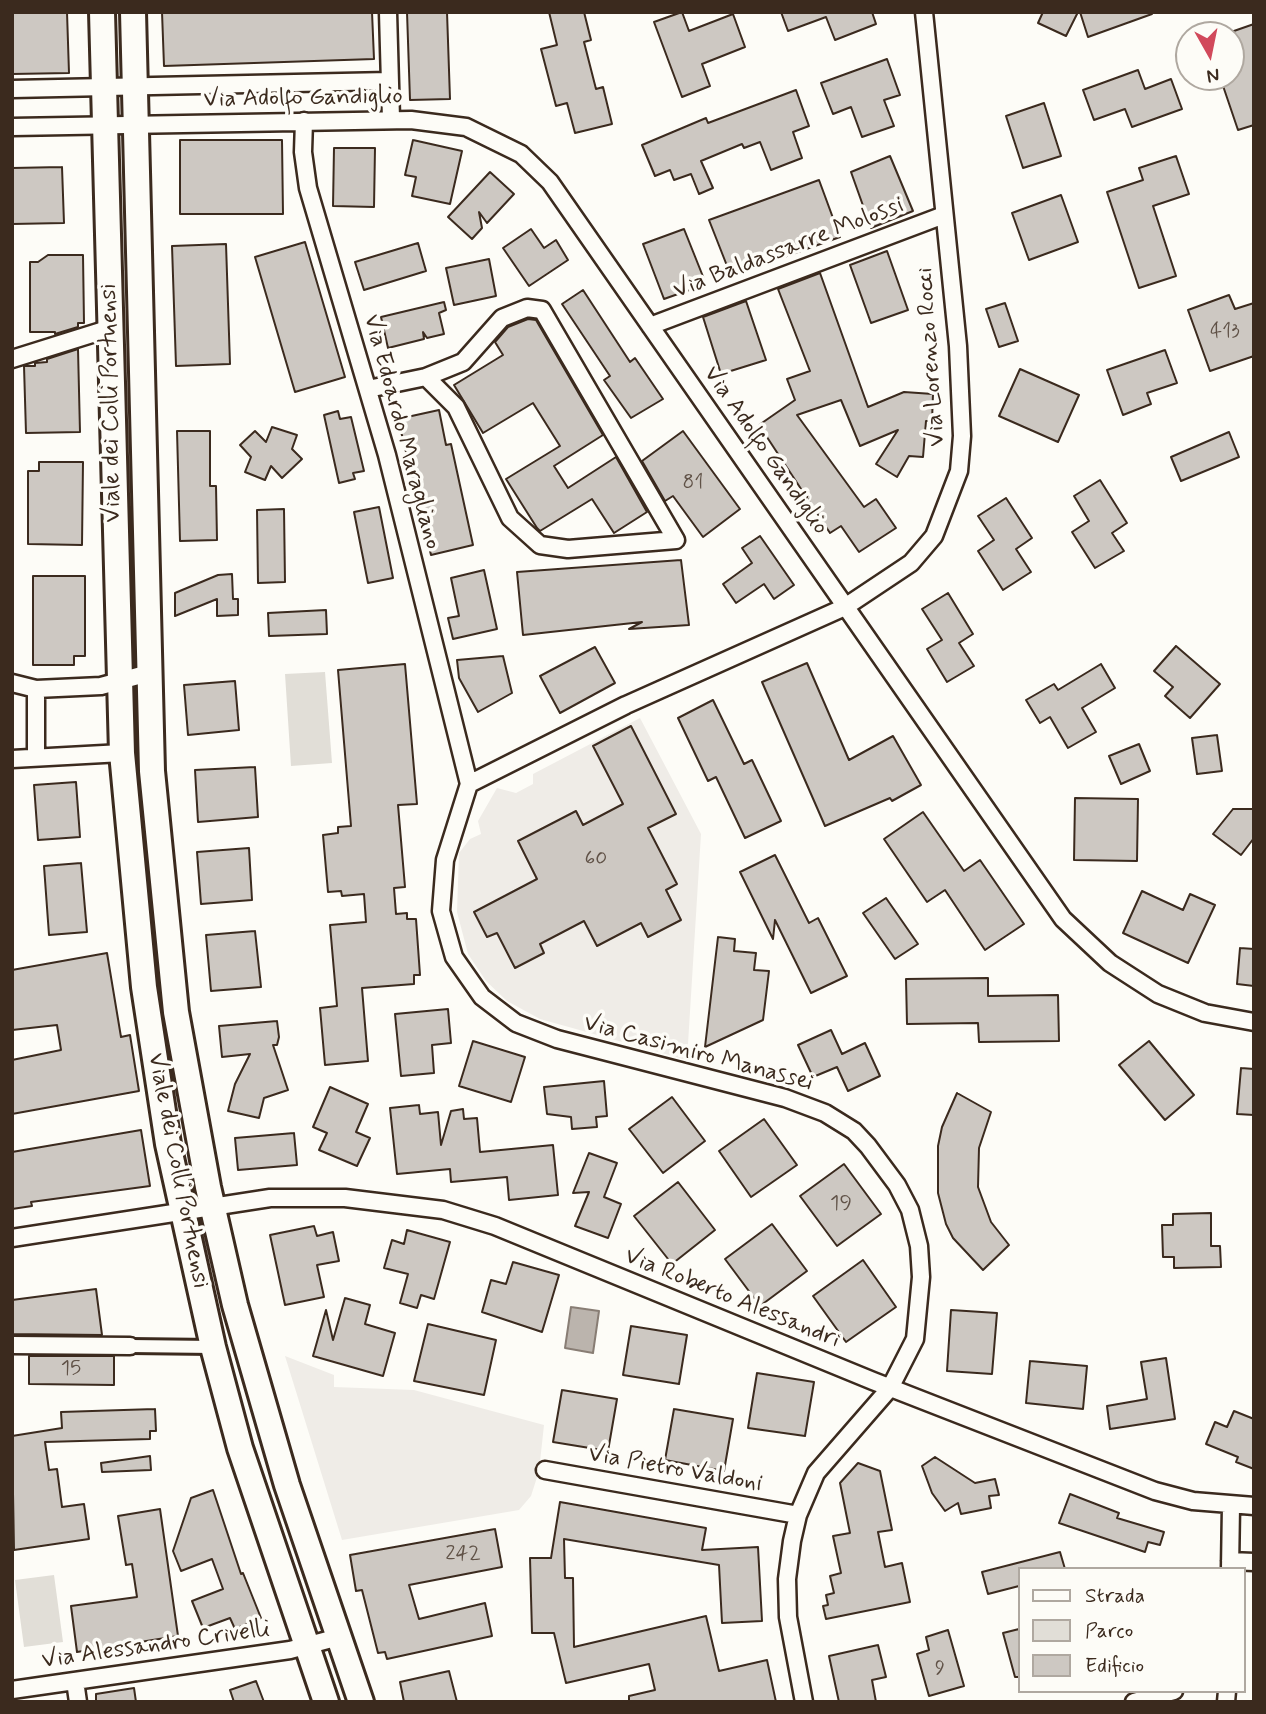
<!DOCTYPE html>
<style>
body{margin:0}
#map{position:relative;width:1266px;height:1714px;overflow:hidden;background:#fdfcf7;font-family:Mynerve,sans-serif}
canvas{display:block}
.frame{position:absolute;inset:0;border:14px solid #3b2a1e;pointer-events:none}
.legend{position:absolute;left:1018px;top:1567px;width:228px;height:126px;box-sizing:border-box;background:#fdfcf7;border:2px solid #afa8a0;margin:0;padding:9px 12px;list-style:none;font-size:21px;color:#3b2a1e}
.legend li{display:flex;align-items:center;gap:14px;height:35px}
.legend b{width:35px;border:2px solid #afa8a0}
.north{position:absolute;left:1175px;top:21px;width:70px;height:70px;box-sizing:border-box;background:#fdfcf7;border:2px solid #afa8a0;border-radius:50%;rotate:171deg;font-size:19px;font-weight:700;line-height:28px;text-align:center;color:#3b2a1e}
.north::after{content:'';display:block;margin:auto;width:24px;height:32px;background:#d1495b;clip-path:polygon(50% 0,100% 100%,50% 72%,0 100%)}
</style>
<div id="map">
<canvas width="1266" height="1714"></canvas>
<div class="frame"></div>
<ul class="legend">
<li><b style="height:9px;background:#fdfcf7"></b>Strada</li>
<li><b style="height:19px;background:#e1ded7"></b>Parco</li>
<li><b style="height:19px;background:#cdc8c2"></b>Edificio</li>
</ul>
<div class="north">N</div>
</div>
<script>
const ctx = document.querySelector('canvas').getContext('2d');
ctx.lineJoin = 'round';
function paint(path, color) { ctx.fillStyle = color; ctx.fill(path, 'evenodd'); }
const toPath = rows => new Path2D(rows.map(r => 'M' + r).join(''));
function trace(path, color, width, dash) { ctx.strokeStyle = color; ctx.lineWidth = width; ctx.lineCap = dash ? 'butt' : 'round'; ctx.setLineDash(dash || []); ctx.stroke(path); }
function label(font, color, halo, rows, align = 'center') {
  ctx.font = font + ' Mynerve,sans-serif'; ctx.lineWidth = 7; ctx.setLineDash([]); ctx.textBaseline = 'middle'; ctx.strokeStyle = halo; ctx.fillStyle = color; for (const [text, x, y, turn = 0] of rows) {
    ctx.save(); ctx.translate(x, y); ctx.rotate((+turn || 0) * Math.PI / 180); ctx.textAlign = isNaN(turn) ? turn : align; if (halo) ctx.strokeText(text, 0, 0); ctx.fillText(text, 0, 0); ctx.restore();
  }
}
const built = toPath([
 [640,718,701,834,687,1060,540,1019,507,1001,486,981,468,954,457,912,459,853,470,839,481,834,478,821,497,788,516,793,533,784,533,774],
 [285,1356,334,1375,334,1387,414,1390,544,1425,539,1471,531,1496,519,1510,342,1540]
]);
const green = toPath([
 [325,672,332,763,291,766,285,674],
 [54,1575,63,1642,24,1647,15,1580]
]);
const water = toPath([
 [571,1307,599,1311,593,1353,565,1348,571,1307]
]);
const building = toPath([
 [12,12,67,12,69,73,12,74,12,12],
 [162,12,372,12,374,59,164,66,162,12],
 [407,12,447,12,450,99,410,100,407,12],
 [549,12,584,12,591,40,584,42,596,89,603,87,612,124,575,133,567,103,556,106,541,49,557,45,549,12],
 [682,12,689,31,733,14,745,47,702,64,710,86,682,97,654,22,682,12],
 [781,12,872,12,876,24,835,40,826,17,788,31,781,12],
 [1043,12,1078,12,1066,36,1038,23,1043,12],
 [1080,12,1152,12,1152,14,1088,37,1080,12],
 [1254,24,1254,125,1238,130,1220,77,1231,77,1231,32,1254,24],
 [887,59,900,95,884,100,894,126,862,137,851,107,833,114,821,83,887,59],
 [1138,70,1145,89,1171,79,1182,109,1132,127,1125,109,1094,120,1083,90,1138,70],
 [796,90,809,126,793,132,802,158,771,170,760,142,744,148,742,144,701,161,713,188,699,194,691,174,674,180,670,170,655,176,642,145,706,118,708,123,796,90],
 [1044,103,1061,156,1023,168,1006,116,1044,103],
 [180,140,282,140,283,214,180,214,180,140],
 [413,140,462,151,450,204,412,196,416,177,405,175,413,140],
 [334,148,375,148,374,207,333,206,334,148],
 [890,156,913,211,871,228,851,172,890,156],
 [1176,156,1189,194,1153,206,1176,276,1139,288,1107,192,1143,180,1139,168,1176,156],
 [62,167,64,223,12,224,12,168,62,167],
 [490,172,514,194,487,223,479,212,482,228,472,239,448,217,490,172],
 [819,180,840,237,731,276,709,220,819,180],
 [1061,195,1078,242,1029,260,1012,213,1061,195],
 [531,229,544,248,556,240,568,260,529,286,503,248,531,229],
 [684,229,706,284,664,299,643,244,684,229],
 [305,242,345,377,295,392,255,257,305,242],
 [418,243,426,271,364,290,355,262,418,243],
 [226,244,230,364,176,366,172,246,226,244],
 [887,251,908,310,871,323,850,265,887,251],
 [48,255,83,255,84,323,78,323,78,327,55,334,55,332,30,332,30,262,38,262,48,255],
 [489,259,496,296,454,305,446,268,489,259],
 [820,273,868,407,904,392,933,394,932,421,926,421,923,457,909,456,897,477,876,464,898,430,860,446,841,400,797,415,864,507,876,499,896,528,859,552,841,526,830,533,759,425,795,400,787,379,810,371,778,289,820,273],
 [583,290,630,362,635,358,663,399,631,418,604,380,610,376,562,304,583,290],
 [1229,295,1235,309,1254,303,1254,356,1210,371,1188,310,1229,295],
 [746,301,766,360,721,374,703,317,746,301],
 [444,302,446,310,439,313,444,334,427,338,423,332,424,339,388,348,381,317,444,302],
 [1005,303,1018,341,999,347,986,309,1005,303],
 [528,319,536,320,603,435,554,466,568,488,616,457,647,512,614,533,592,499,540,531,537,528,506,479,560,446,533,403,483,433,454,385,503,355,495,342,508,327,528,319],
 [78,349,80,432,26,433,24,366,35,366,35,363,47,362,47,359,78,349],
 [1165,350,1177,383,1147,393,1151,404,1123,415,1107,370,1165,350],
 [1020,369,1079,395,1058,442,999,416,1020,369],
 [439,410,446,445,451,444,473,545,431,555,398,419,439,410],
 [338,411,340,419,351,417,364,471,353,473,355,479,339,483,324,415,338,411],
 [272,427,297,435,292,449,302,459,282,478,271,466,265,480,245,472,251,457,240,445,255,431,266,442,272,427],
 [177,431,210,431,210,486,216,486,217,540,180,541,177,431],
 [683,431,740,509,703,537,673,496,665,501,642,461,683,431],
 [1229,432,1239,457,1181,481,1171,457,1229,432],
 [39,462,83,462,82,545,28,544,28,471,39,471,39,462],
 [1100,480,1127,523,1112,533,1124,551,1095,568,1072,532,1089,521,1074,496,1100,480],
 [1006,498,1032,538,1016,549,1031,572,1003,590,978,551,994,540,978,516,1006,498],
 [379,507,393,578,368,583,354,512,379,507],
 [284,509,285,582,258,583,257,510,284,509],
 [760,536,794,585,774,599,764,584,736,603,723,584,752,563,742,548,760,536],
 [681,560,689,625,629,629,642,622,523,635,517,572,681,560],
 [484,570,497,629,453,639,448,618,459,616,451,578,484,570],
 [232,574,233,599,238,599,238,615,217,616,217,599,175,616,175,593,218,575,232,574],
 [33,576,85,576,85,656,74,656,74,665,33,665,33,576],
 [948,593,973,634,959,643,974,666,947,682,927,649,942,640,922,609,948,593],
 [326,610,327,634,269,636,268,613,326,610],
 [1176,646,1220,684,1190,718,1165,696,1173,687,1154,671,1176,646],
 [595,647,615,683,560,713,540,676,595,647],
 [503,656,512,693,478,712,459,678,457,660,503,656],
 [807,663,849,760,893,736,921,785,892,801,890,798,825,826,762,682,807,663],
 [405,664,417,804,398,805,405,887,394,888,396,914,407,913,407,919,416,919,420,975,414,975,414,984,362,988,368,1061,325,1065,320,1008,337,1006,330,925,366,922,364,894,342,896,341,891,328,892,323,835,338,833,338,827,351,826,338,670,405,664],
 [1101,664,1115,688,1082,708,1096,732,1068,748,1050,717,1040,723,1026,700,1054,684,1058,690,1101,664],
 [235,681,239,730,188,735,184,685,235,681],
 [713,700,744,764,752,760,781,821,745,838,716,777,708,781,678,718,713,700],
 [631,726,676,814,648,828,677,884,666,890,681,920,648,937,641,923,597,946,584,921,540,944,544,953,515,968,497,933,487,937,474,912,537,879,518,841,576,811,583,825,623,804,593,746,631,726],
 [1217,735,1222,771,1197,774,1192,738,1217,735],
 [1139,744,1150,771,1121,784,1109,756,1139,744],
 [255,767,258,817,198,822,195,770,255,767],
 [76,782,80,837,38,840,34,785,76,782],
 [1075,798,1138,799,1137,861,1074,860,1075,798],
 [1233,809,1254,809,1254,838,1241,855,1213,834,1233,809],
 [923,812,964,871,980,860,1024,924,985,950,945,890,927,902,884,839,923,812],
 [249,848,252,900,201,904,197,852,249,848],
 [775,855,809,923,818,918,847,976,811,993,775,920,773,939,740,872,775,855],
 [81,863,87,932,49,935,44,866,81,863],
 [1142,891,1183,910,1190,894,1215,905,1188,963,1123,933,1142,891],
 [886,898,918,944,895,959,863,913,886,898],
 [255,931,261,987,211,991,206,935,255,931],
 [718,937,735,939,734,951,756,953,754,970,769,971,763,1020,705,1047,718,937],
 [1240,948,1254,949,1254,986,1237,984,1240,948],
 [107,953,121,1037,130,1035,139,1091,12,1114,12,1060,61,1050,57,1025,12,1030,12,970,107,953],
 [988,978,988,996,1058,995,1059,1041,979,1042,978,1023,907,1024,906,979,988,978],
 [448,1009,451,1043,432,1045,434,1073,401,1076,395,1014,448,1009],
 [277,1021,279,1037,277,1045,273,1045,288,1090,264,1098,259,1118,228,1111,235,1084,250,1054,222,1057,219,1026,277,1021],
 [831,1030,842,1054,865,1043,880,1076,848,1091,837,1067,813,1077,798,1045,831,1030],
 [473,1041,525,1057,511,1102,459,1086,473,1041],
 [1149,1041,1194,1095,1165,1120,1119,1065,1149,1041],
 [1241,1068,1254,1069,1254,1115,1237,1114,1241,1068],
 [604,1081,607,1116,596,1117,597,1127,572,1129,571,1117,547,1114,544,1087,604,1081],
 [330,1087,368,1104,356,1132,370,1138,357,1166,319,1150,327,1133,313,1127,330,1087],
 [957,1093,991,1112,979,1148,978,1187,991,1222,1009,1245,983,1270,953,1238,946,1224,938,1193,938,1146,942,1127,957,1093],
 [672,1097,705,1141,663,1173,629,1129,672,1097],
 [419,1105,420,1114,438,1112,441,1145,451,1111,463,1109,464,1119,477,1118,480,1152,553,1145,558,1195,509,1200,507,1177,451,1182,450,1169,397,1174,390,1108,419,1105],
 [764,1119,797,1165,751,1197,719,1151,764,1119],
 [141,1130,150,1186,31,1202,32,1206,12,1209,12,1152,141,1130],
 [294,1133,297,1165,238,1170,235,1138,294,1133],
 [589,1153,617,1163,604,1197,621,1204,608,1238,575,1226,589,1192,573,1193,589,1153],
 [844,1164,881,1214,837,1246,800,1196,844,1164],
 [678,1182,715,1230,672,1264,634,1216,678,1182],
 [1211,1213,1211,1246,1220,1246,1221,1267,1174,1268,1174,1257,1163,1257,1162,1225,1173,1225,1173,1214,1211,1213],
 [772,1224,807,1271,760,1306,725,1259,772,1224],
 [314,1226,317,1236,333,1232,339,1261,317,1265,324,1297,285,1305,270,1235,314,1226],
 [407,1230,450,1242,434,1299,421,1295,417,1308,400,1303,408,1274,384,1268,392,1240,404,1244,407,1230],
 [863,1260,896,1307,846,1342,813,1296,863,1260],
 [513,1262,559,1275,542,1332,482,1312,491,1280,506,1284,513,1262],
 [96,1289,102,1335,12,1334,12,1300,96,1289],
 [345,1298,370,1305,365,1324,395,1333,383,1376,313,1356,326,1310,333,1340,345,1298],
 [951,1310,997,1313,992,1374,947,1371,951,1310],
 [428,1324,496,1340,484,1395,414,1381,428,1324],
 [631,1326,687,1335,679,1384,623,1375,631,1326],
 [29,1356,114,1356,114,1385,29,1384,29,1356],
 [1166,1358,1175,1419,1110,1429,1107,1406,1147,1399,1141,1362,1166,1358],
 [1030,1361,1087,1366,1083,1409,1026,1403,1030,1361],
 [757,1373,814,1382,805,1436,748,1428,757,1373],
 [562,1390,617,1399,608,1451,553,1442,562,1390],
 [155,1409,156,1431,150,1431,150,1439,45,1442,49,1470,57,1469,62,1507,84,1504,89,1539,14,1550,12,1436,62,1428,61,1412,155,1409],
 [674,1409,733,1419,724,1471,665,1460,674,1409],
 [1234,1411,1254,1419,1254,1469,1236,1462,1238,1457,1206,1444,1215,1422,1227,1427,1234,1411],
 [150,1456,151,1470,102,1472,101,1463,150,1456],
 [935,1457,975,1483,995,1479,999,1495,989,1496,991,1508,961,1514,958,1503,945,1511,932,1493,922,1466,935,1457],
 [858,1463,880,1471,892,1530,878,1532,885,1567,902,1563,910,1602,826,1619,823,1606,828,1605,826,1595,834,1593,830,1576,841,1573,833,1536,850,1533,840,1483,858,1463],
 [213,1490,241,1574,243,1573,261,1618,235,1629,230,1618,203,1628,192,1601,223,1589,212,1559,181,1571,173,1551,191,1498,213,1490],
 [1070,1494,1119,1513,1117,1518,1164,1532,1160,1545,1148,1542,1145,1552,1059,1523,1070,1494],
 [560,1502,706,1528,702,1550,758,1547,762,1621,722,1623,719,1565,564,1539,565,1578,573,1578,574,1647,706,1616,719,1671,767,1660,776,1702,629,1702,629,1696,655,1690,649,1664,566,1683,554,1633,532,1633,530,1558,551,1558,560,1502],
 [160,1509,178,1636,77,1652,71,1606,137,1597,132,1564,126,1565,118,1516,160,1509],
 [495,1529,502,1567,409,1585,419,1619,485,1603,492,1636,387,1659,385,1652,378,1653,362,1590,356,1591,350,1555,495,1529],
 [1060,1552,1065,1569,1019,1569,1019,1586,988,1594,982,1572,1060,1552],
 [1019,1629,1019,1677,1015,1677,1003,1633,1019,1629],
 [948,1630,964,1686,929,1696,917,1654,929,1650,926,1637,948,1630],
 [878,1645,886,1677,872,1680,876,1702,839,1702,829,1656,878,1645],
 [449,1671,457,1702,404,1702,400,1682,449,1671],
 [256,1681,264,1702,234,1702,230,1690,256,1681],
 [134,1688,136,1702,96,1702,96,1694,134,1688]
]);
const pedestrian = toPath([
 [130,1346,213,1347]
]);
const minor = toPath([
 [388,12,391,119],
 [12,89,389,81],
 [304,121,303,152,308,188,387,455,469,784],
 [12,127,411,120,466,127,521,154,550,182,1063,919,1110,963,1158,994,1205,1013,1254,1022],
 [650,326,944,215],
 [12,359,111,328],
 [368,389,426,377,463,362,502,318,527,308,542,310,676,540,568,549,540,545,510,518,456,407,426,377],
 [12,683,36,689],
 [36,756,36,689,101,686,149,673],
 [12,759,122,753],
 [469,784,445,860,441,911,454,957,482,997,516,1023,557,1039,785,1098,825,1113,854,1131,868,1146,897,1185,910,1210,919,1246,921,1277,915,1339,890,1388,816,1473,798,1515,792,1541,787,1579,788,1617,804,1702],
 [469,784,626,705,845,607,911,563,934,536,959,471,962,436,958,346,924,12],
 [12,1238,270,1198,345,1198,443,1210,495,1226,873,1381,1155,1491,1193,1501,1254,1506],
 [12,1345,130,1346],
 [545,1470,798,1515],
 [1230,1561,1254,1562],
 [1230,1569,1231,1506],
 [75,1681,78,1702],
 [12,1690,290,1650,339,1637],
 [1134,1702,1174,1691],
 [1226,1702,1227,1691]
]);
const primary = toPath([
 [102,12,122,753,144,987,168,1144,213,1347,240,1448,326,1702],
 [133,12,152,771,176,1012,208,1187,235,1305,287,1485,361,1702]
]);
const numberNames = [
 ["413",1225,333],
 ["81",693,484],
 ["60",596,860],
 ["19",841,1205],
 ["15",71,1370],
 ["242",463,1555],
 ["9",940,1670]
];
const streetNames = [
 ["Via Adolfo Gandiglio",303,99,-1],
 ["Via Baldassarre Molossi",789,249,-21],
 ["Via Lorenzo Rocci",932,357,-94],
 ["Viale dei Colli Portuensi",112,403,-91],
 ["Via Edoardo Maragliano",401,432,75],
 ["Via Adolfo Gandiglio",765,451,55],
 ["Via Casimiro Manassei",698,1054,15],
 ["Viale dei Colli Portuensi",177,1171,79],
 ["Via Roberto Alessandri",732,1299,22],
 ["Via Pietro Valdoni",675,1470,10],
 ["Via Alessandro Crivelli",156,1646,-8]
];
paint(built, '#efece7');
paint(green, '#e1ded7');
paint(water, '#bbb4ad');
trace(water, '#887d74', 2);
paint(building, '#cdc8c2');
trace(building, '#3b2a1e', 2);
trace(pedestrian, '#3b2a1e', 18);
trace(minor, '#3b2a1e', 21);
trace(primary, '#3b2a1e', 30);
trace(pedestrian, '#fdfcf7', 12);
trace(minor, '#fdfcf7', 16);
trace(primary, '#fdfcf7', 24);
label('21px', '#605247', null, numberNames);
label('24px', '#3b2a1e', '#fdfcf7', streetNames);
</script>
